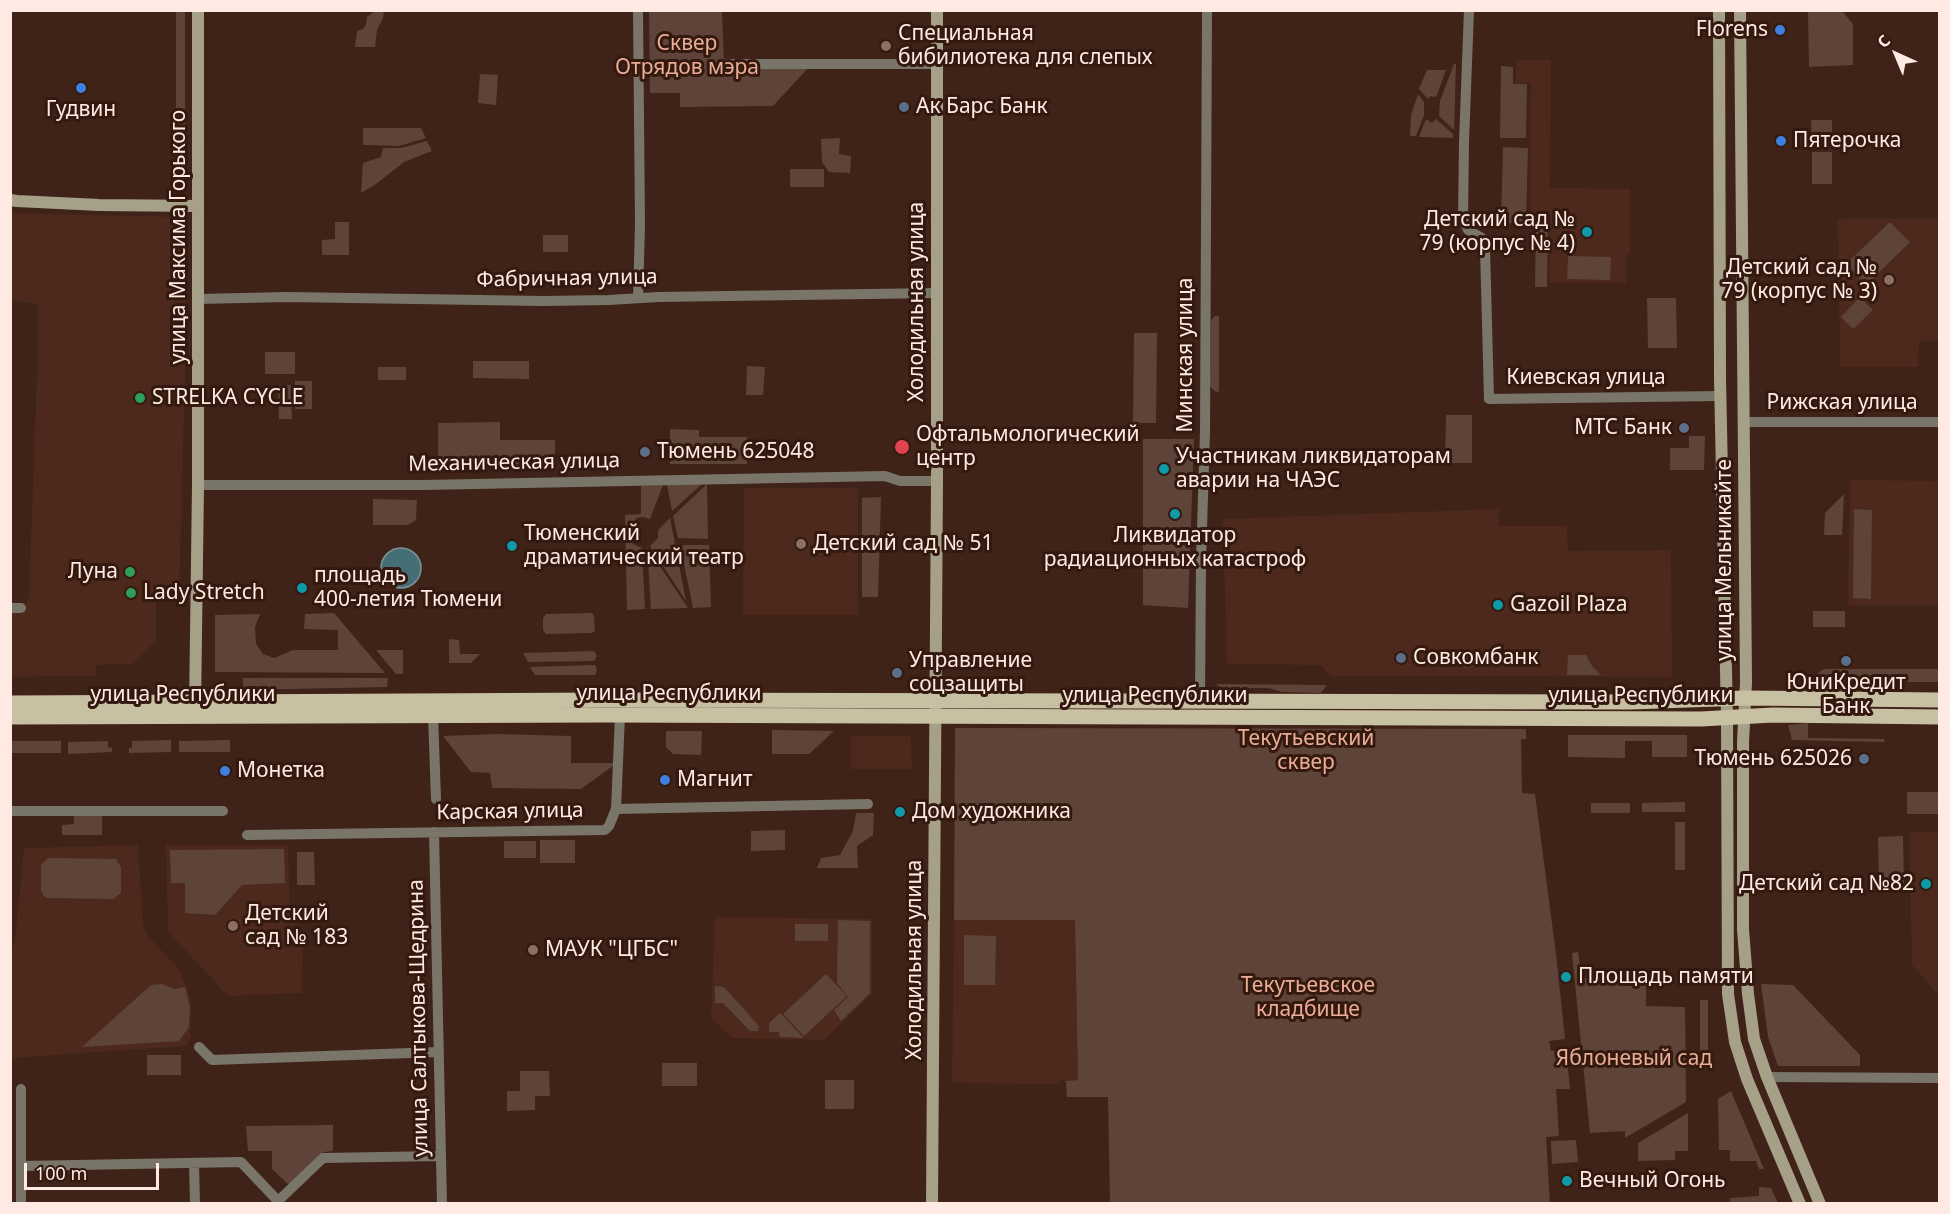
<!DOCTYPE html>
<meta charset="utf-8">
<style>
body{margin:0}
#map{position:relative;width:1950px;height:1214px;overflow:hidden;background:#3f2318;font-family:"Noto Sans",sans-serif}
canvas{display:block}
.frame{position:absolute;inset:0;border:12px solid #feeae3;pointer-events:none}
.north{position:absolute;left:1866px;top:24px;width:60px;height:60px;-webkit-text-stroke:4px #34190f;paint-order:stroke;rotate:316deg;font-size:16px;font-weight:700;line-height:24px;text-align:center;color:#feeae3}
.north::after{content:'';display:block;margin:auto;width:21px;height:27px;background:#feeae3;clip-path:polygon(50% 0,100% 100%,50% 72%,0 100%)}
.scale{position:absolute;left:24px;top:1163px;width:135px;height:27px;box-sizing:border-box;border:3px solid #feeae3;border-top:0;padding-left:8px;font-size:18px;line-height:21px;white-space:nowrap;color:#feeae3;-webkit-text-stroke:4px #34190f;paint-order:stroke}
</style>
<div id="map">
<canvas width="1950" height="1214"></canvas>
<div class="frame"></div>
<div class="north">С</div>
<div class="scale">100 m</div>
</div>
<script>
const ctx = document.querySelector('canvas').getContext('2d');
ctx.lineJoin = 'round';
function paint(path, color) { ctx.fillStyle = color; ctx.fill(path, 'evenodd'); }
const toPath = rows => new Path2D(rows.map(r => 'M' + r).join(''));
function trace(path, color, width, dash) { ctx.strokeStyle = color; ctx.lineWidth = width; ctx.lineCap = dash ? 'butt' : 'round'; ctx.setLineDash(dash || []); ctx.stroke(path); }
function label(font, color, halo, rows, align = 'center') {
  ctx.font = font + ' "Noto Sans",sans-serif'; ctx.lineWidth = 6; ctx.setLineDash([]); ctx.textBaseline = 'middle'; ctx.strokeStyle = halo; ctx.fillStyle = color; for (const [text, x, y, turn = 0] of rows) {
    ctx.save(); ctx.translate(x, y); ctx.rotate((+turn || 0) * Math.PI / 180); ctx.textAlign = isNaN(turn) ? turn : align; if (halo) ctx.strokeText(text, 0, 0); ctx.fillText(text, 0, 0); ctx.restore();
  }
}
const built = toPath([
 [1516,60,1551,60,1550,188,1630,189,1630,254,1626,255,1626,283,1549,283,1550,215,1530,214,1531,83,1516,83],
 [11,213,183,217,182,237,186,237,185,378,179,596,156,596,156,641,133,664,96,665,95,676,11,677,10,612,22,612,29,596,37,374,37,304,11,300],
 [1939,218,1939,341,1919,341,1918,367,1840,367,1838,219],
 [1850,480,1939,481,1939,606,1848,605],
 [744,488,858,488,858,615,743,615],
 [1499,509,1499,526,1567,526,1568,551,1671,550,1672,677,1331,676,1320,665,1227,664,1223,519],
 [851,736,911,736,912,769,851,769],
 [1909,832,1939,832,1939,995,1912,965],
 [138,845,143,924,147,935,179,969,191,1000,190,1038,187,1046,12,1058,10,958,15,940,24,848],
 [166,845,288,845,290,917,303,932,302,993,228,996,168,932],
 [715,917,872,919,872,994,824,1040,732,1038,711,1018],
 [954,920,1075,920,1078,1080,1059,1081,1058,1084,952,1083]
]);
const green = toPath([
 [176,11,185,11,185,151,176,151],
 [375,11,384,11,383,18,377,30,375,47,355,47,357,31,363,29,366,24,367,17],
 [649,11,722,11,724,66,809,67,773,106,680,107,680,93,650,93],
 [1808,11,1842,11,1853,24,1853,65,1809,67],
 [1454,64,1456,64,1454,130,1439,116,1440,101],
 [1501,66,1513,67,1513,84,1527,84,1526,138,1500,138],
 [1427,70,1446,70,1436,97,1430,96,1428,99,1419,89],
 [480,74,498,75,496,105,478,103],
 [1418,94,1424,102,1424,115,1416,136,1410,136,1411,115],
 [1426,119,1432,123,1436,119,1453,134,1453,138,1419,137],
 [1811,120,1832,120,1832,147,1812,148],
 [363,128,421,128,426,138,399,146,363,145],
 [840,138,839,154,851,156,850,173,829,172,822,162,821,139],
 [427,141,432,151,404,162,376,184,361,193,363,163,381,157,383,148,401,148],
 [1503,147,1528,148,1526,223,1501,223],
 [1812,152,1832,152,1832,184,1812,184],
 [790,169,824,169,824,187,790,187],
 [1536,216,1548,217,1547,287,1535,287],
 [335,222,349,222,349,255,322,255,322,240,335,239],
 [1890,222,1910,242,1866,285,1846,264],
 [543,235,568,235,568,252,543,252],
 [1568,256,1611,257,1610,280,1567,279],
 [1860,297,1873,310,1853,329,1841,317],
 [1647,298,1676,298,1677,348,1648,348],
 [1215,316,1219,316,1219,392,1214,391,1210,386,1211,320],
 [1134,333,1157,333,1156,423,1133,423],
 [265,352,295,352,295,374,265,374],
 [473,361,529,361,529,379,473,378],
 [747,366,765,367,763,395,746,395],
 [378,367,406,367,406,380,378,380],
 [295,381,312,381,312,409,295,409],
 [278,385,291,385,292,419,279,419],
 [1446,415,1472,415,1472,463,1445,463],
 [500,422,500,440,555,440,555,468,438,468,438,423],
 [670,429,699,430,699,437,747,437,747,464,670,464],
 [1689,436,1705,436,1704,470,1670,470,1670,448,1689,448],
 [1143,439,1194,439,1188,608,1143,605],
 [702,484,672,511,667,485],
 [707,484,708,539,678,538,673,516],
 [663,485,650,519,643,517,637,518,629,527,629,539,633,544,642,548,645,609,627,610,625,515,641,514,641,486],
 [1844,494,1842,535,1824,535,1825,513],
 [881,497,878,597,862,597,862,498],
 [373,499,417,500,416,520,408,525,373,525],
 [1854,509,1872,510,1871,599,1853,598],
 [670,518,686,601,650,546,658,538,658,530],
 [680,545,709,545,711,607,693,608],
 [647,547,688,608,651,609],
 [1813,611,1845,611,1845,627,1813,627],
 [334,613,385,673,215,672,215,615,260,614,255,627,256,644,263,654,274,658,293,650,338,650,338,630,304,629,305,614],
 [592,613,594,616,595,631,592,633,546,634,543,630,543,618,546,614],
 [449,639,459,640,460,654,480,654,471,663,449,663],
 [376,650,403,650,403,674,396,674],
 [594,651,597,656,594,661,528,662,523,653],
 [1467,654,1476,659,1508,658,1510,666,1494,663,1465,668,1457,665],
 [1568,655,1586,655,1592,666,1601,675,1567,675],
 [595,665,597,670,595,675,535,675,530,667],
 [1824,669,1939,669,1939,682,1847,682,1843,693,1795,689],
 [243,678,388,678,387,687,243,690],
 [1216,684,1327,685,1321,693,1282,692,1269,688,1221,688],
 [1808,723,1808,738,1884,739,1885,742,1792,740,1788,725],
 [955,728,1526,729,1526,739,1521,739,1522,793,1535,794,1556,954,1565,1039,1549,1041,1551,1051,1566,1049,1570,1089,1556,1089,1559,1136,1546,1137,1550,1203,1110,1203,1108,1097,1067,1097,1066,1081,1078,1080,1075,920,954,920],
 [772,730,834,731,809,754,772,754],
 [666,731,702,731,701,755,673,754,666,747],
 [497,734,571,736,571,763,617,763,581,789,492,788,490,773,471,772,443,736],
 [1568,735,1687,735,1687,757,1652,757,1652,741,1625,741,1625,758,1568,757],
 [171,740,171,752,129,753,129,748,132,748,132,741],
 [230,740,230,752,179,752,179,741],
 [11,741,61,741,61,753,11,753],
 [108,741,108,747,112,748,112,752,68,754,68,742],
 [1907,792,1939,792,1939,814,1907,814],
 [1685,802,1685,812,1642,812,1642,803],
 [1591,803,1630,803,1630,813,1591,813],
 [102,812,102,835,62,835,62,825,74,824,74,813],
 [856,813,874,813,873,835,857,846,858,868,817,868,821,858,840,855,853,831],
 [1675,822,1685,822,1685,870,1675,870],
 [785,830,785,850,751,851,751,831],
 [1903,836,1904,887,1879,887,1878,837],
 [540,840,575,840,575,863,540,863],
 [504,841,536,841,536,858,504,858],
 [284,849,285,883,242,885,215,915,185,913,185,883,171,883,170,850],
 [297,852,314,852,315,885,297,885],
 [48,858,116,859,121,867,121,893,113,899,47,898,43,895,41,890,41,865],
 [838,920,870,921,870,993,841,1021,834,1010,848,997,837,983],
 [795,924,828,924,828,941,795,941],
 [964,935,996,936,995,985,964,985],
 [1578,952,1582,978,1606,977,1646,979,1646,1006,1685,1007,1686,1102,1625,1138,1625,1131,1590,1133,1572,953],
 [826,974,847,996,804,1036,783,1014],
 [162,984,175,989,185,987,190,1007,189,1027,179,1041,82,1047,151,985],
 [1761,984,1793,985,1860,1055,1860,1066,1778,1066,1768,1037],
 [715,986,724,987,759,1026,758,1031,750,1031,723,1003,715,1003],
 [1700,1000,1708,1000,1708,1052,1700,1052],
 [780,1013,804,1038,780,1037,779,1032,769,1032,769,1023],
 [147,1055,181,1055,181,1075,147,1075],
 [662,1063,697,1063,697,1086,662,1086],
 [520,1071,549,1071,550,1096,535,1096,535,1110,507,1111,507,1091,520,1091],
 [825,1080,854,1080,854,1109,825,1109],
 [1731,1091,1764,1169,1759,1169,1756,1161,1730,1161,1730,1150,1719,1150,1718,1099],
 [1688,1113,1688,1151,1675,1151,1675,1160,1638,1161,1638,1143],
 [333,1125,333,1151,324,1152,289,1185,272,1169,272,1151,248,1151,246,1126],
 [1576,1140,1578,1162,1552,1164,1551,1141],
 [1759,1187,1771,1188,1778,1203,1730,1203,1730,1198,1759,1196]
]);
const water = toPath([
 '381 568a20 20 0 1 1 40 0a20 20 0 1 1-40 0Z'
]);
const street = toPath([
 [638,10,640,225,638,298],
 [1469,10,1464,142,1463,219,1468,230,1482,238,1485,248,1489,399,1720,396],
 [726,64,937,64],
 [198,299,287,297,543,301,609,300,658,297,937,293],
 [1744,422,1940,422],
 [198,485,423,485,885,476,900,481,937,481],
 [10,608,21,608],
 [1200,700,1201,560,1205,432,1207,10],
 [433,715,436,799],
 [616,809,620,715],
 [10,811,223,811],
 [434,832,442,1204],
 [247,835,605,830,609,826,616,809,868,804],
 [199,1047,212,1060,439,1052],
 [1767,1077,1940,1078],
 [21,1089,21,1204],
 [194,1163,195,1204],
 [21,1166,241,1162,278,1201,323,1158,441,1156]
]);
const secondary = toPath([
 [1719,10,1720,378,1727,718,1728,994,1735,1042,1747,1079,1800,1204],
 [1740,10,1746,683,1743,742,1743,929,1748,994,1754,1039,1767,1077,1820,1204],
 [10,200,17,201,99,205,198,206],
 [195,709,198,485,198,10],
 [932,1204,937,481,937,10]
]);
const primary = toPath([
 [10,703,605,700,1630,702,1745,698,1940,700],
 [10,717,605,715,1701,719,1773,715,1940,717]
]);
const markers = [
 [1780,30,6,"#3f7fe0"],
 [886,46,6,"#8d6e63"],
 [81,88,6,"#3f7fe0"],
 [904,107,6,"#5c6f8a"],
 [1781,141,6,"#3f7fe0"],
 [1587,232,6,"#0f9aa8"],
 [1889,280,6,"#8d6e63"],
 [140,398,6,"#2e9e5b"],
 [1684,428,6,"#5c6f8a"],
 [902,447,8,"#e0444e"],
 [645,452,6,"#5c6f8a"],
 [1164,469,6,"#0f9aa8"],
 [1175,514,6,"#0f9aa8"],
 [801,544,6,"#8d6e63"],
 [512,546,6,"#0f9aa8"],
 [130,572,6,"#2e9e5b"],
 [302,588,6,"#0f9aa8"],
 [131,593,6,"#2e9e5b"],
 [1498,605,6,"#0f9aa8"],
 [1401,658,6,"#5c6f8a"],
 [1846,661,6,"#5c6f8a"],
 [897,673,6,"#5c6f8a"],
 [1864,759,6,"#5c6f8a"],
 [225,771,6,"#3f7fe0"],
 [665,780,6,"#3f7fe0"],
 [900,812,6,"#0f9aa8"],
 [1926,884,6,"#0f9aa8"],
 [233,926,6,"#8d6e63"],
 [533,950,6,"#8d6e63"],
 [1566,977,6,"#0f9aa8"],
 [1567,1181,6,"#0f9aa8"]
];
const poiNames = [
 ["Florens",1768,30,"right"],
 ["Специальная",898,34],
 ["бибилиотека для слепых",898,58],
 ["Ак Барс Банк",916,107],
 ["Гудвин",81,110,"center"],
 ["Пятерочка",1793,141],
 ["Детский сад №",1575,220,"right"],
 ["79 (корпус № 4)",1575,244,"right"],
 ["Детский сад №",1877,268,"right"],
 ["79 (корпус № 3)",1877,292,"right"],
 ["STRELKA CYCLE",152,398],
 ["МТС Банк",1672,428,"right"],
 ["Офтальмологический",916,435],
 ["центр",916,459],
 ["Тюмень 625048",657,452],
 ["Участникам ликвидаторам",1176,457],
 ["аварии на ЧАЭС",1176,481],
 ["Тюменский",524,534],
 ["драматический театр",524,558],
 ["Ликвидатор",1175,536,"center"],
 ["радиационных катастроф",1175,560,"center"],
 ["Детский сад № 51",813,544],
 ["Луна",118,572,"right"],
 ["площадь",314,576],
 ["400-летия Тюмени",314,600],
 ["Lady Stretch",143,593],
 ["Gazoil Plaza",1510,605],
 ["Совкомбанк",1413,658],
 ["Управление",909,661],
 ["соцзащиты",909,685],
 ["ЮниКредит",1846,683,"center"],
 ["Банк",1846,707,"center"],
 ["Тюмень 625026",1852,759,"right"],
 ["Монетка",237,771],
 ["Магнит",677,780],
 ["Дом художника",912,812],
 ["Детский сад №82",1914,884,"right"],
 ["Детский",245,914],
 ["сад № 183",245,938],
 ["МАУК \"ЦГБС\"",545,950],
 ["Площадь памяти",1578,977],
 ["Вечный Огонь",1579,1181]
];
const parkNames = [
 ["Сквер",687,44],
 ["Отрядов мэра",687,68],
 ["Текутьевский",1306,739],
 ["сквер",1306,763],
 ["Текутьевское",1308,986],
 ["кладбище",1308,1010],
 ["Яблоневый сад",1634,1059]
];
const streetNames = [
 ["улица Максима Горького",179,237,-90],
 ["Фабричная улица",567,279,-1],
 ["Холодильная улица",917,302,-90],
 ["Минская улица",1186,355,-90],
 ["Киевская улица",1586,378],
 ["Рижская улица",1842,403],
 ["Механическая улица",514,463,-1],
 ["улица Мельникайте",1725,560,-90],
 ["улица Республики",669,694],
 ["улица Республики",183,695],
 ["улица Республики",1155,696],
 ["улица Республики",1641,696],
 ["Карская улица",510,812,-1],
 ["Холодильная улица",915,960,-90],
 ["улица Салтыкова-Щедрина",419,1018,-91]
];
paint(built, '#4c291c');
paint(green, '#5e4339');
paint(water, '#456f77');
trace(water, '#7c9497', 1.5);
trace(street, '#797568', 10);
trace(secondary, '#a6a089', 12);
trace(primary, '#c8c0a3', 15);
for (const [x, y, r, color] of markers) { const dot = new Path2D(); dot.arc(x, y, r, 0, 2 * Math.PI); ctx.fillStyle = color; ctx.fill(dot); trace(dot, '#34190f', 2); }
label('21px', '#feeae3', '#34190f', poiNames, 'left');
label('21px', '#ebad97', '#34190f', parkNames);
label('21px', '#feeae3', '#34190f', streetNames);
</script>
